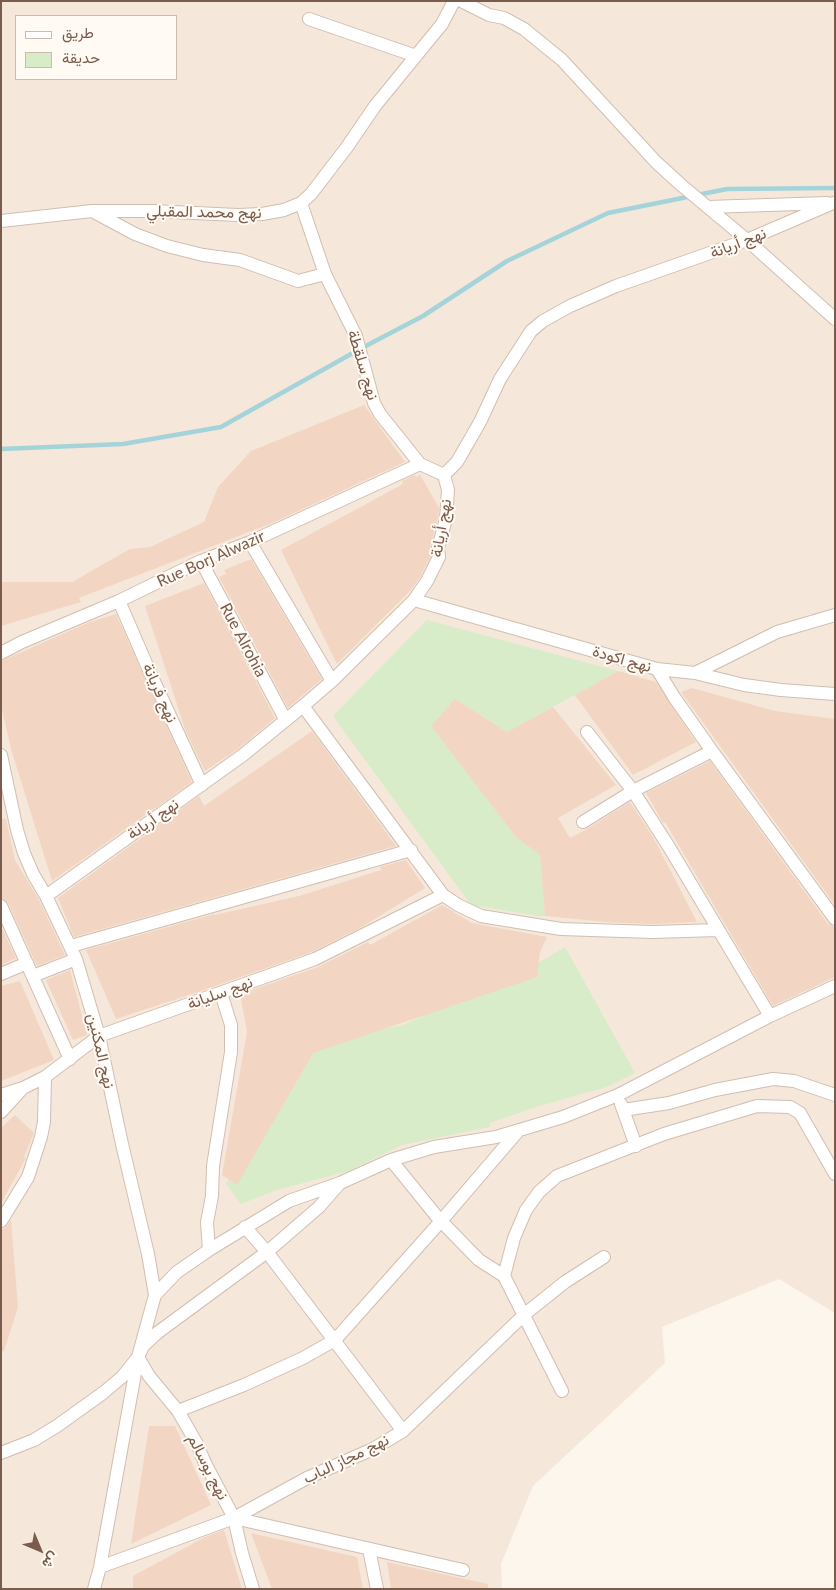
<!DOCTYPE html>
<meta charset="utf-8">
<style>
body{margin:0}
#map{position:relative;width:836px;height:1590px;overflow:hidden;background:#fdf6ec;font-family:Lato,Vazirmatn,sans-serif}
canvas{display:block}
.frame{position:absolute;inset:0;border:2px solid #7a5c4d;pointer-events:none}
.legend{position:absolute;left:15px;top:15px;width:162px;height:65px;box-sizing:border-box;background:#fffaf3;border:1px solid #cabbb1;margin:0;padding:6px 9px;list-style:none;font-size:15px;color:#7a5c4d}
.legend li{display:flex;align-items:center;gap:10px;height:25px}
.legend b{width:25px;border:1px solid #cabbb1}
.north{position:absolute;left:15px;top:1525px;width:50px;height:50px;-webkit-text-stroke:4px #fffaf3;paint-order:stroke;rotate:135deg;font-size:14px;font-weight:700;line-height:20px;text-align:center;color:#7a5c4d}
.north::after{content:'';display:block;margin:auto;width:18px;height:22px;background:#7a5c4d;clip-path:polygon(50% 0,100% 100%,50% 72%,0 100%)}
</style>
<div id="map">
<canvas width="836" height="1590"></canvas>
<div class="frame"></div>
<ul class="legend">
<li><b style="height:6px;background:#fff"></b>طريق</li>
<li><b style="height:14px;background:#d8ecc9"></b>حديقة</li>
</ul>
<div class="north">ش</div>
</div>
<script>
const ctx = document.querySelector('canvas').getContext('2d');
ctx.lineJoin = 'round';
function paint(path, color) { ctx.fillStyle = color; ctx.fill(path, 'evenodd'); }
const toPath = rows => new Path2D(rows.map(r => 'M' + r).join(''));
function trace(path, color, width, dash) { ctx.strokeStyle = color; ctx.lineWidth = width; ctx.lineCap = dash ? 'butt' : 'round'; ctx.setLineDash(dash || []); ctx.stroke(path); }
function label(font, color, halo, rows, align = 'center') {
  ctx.font = font + ' Lato,Vazirmatn,sans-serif'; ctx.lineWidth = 4; ctx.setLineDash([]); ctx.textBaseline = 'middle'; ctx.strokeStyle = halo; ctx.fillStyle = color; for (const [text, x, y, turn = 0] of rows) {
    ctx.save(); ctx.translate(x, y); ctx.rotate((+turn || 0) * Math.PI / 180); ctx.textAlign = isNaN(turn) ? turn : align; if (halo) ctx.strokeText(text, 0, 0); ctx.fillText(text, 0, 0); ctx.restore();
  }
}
const residential = toPath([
 [1,1,835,1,835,1313,779,1279,662,1327,665,1363,533,1486,501,1564,502,1589,1,1589],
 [16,16,176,16,176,79,16,79]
]);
const green = toPath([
 [427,620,618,671,507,732,455,699,431,726,516,837,540,855,545,916,538,916,471,905,333,716],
 [565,947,635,1073,607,1087,539,1106,490,1123,490,1127,402,1145,349,1171,277,1190,241,1204,226,1184,290,1079,305,1045,403,1025,545,959]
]);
const stream = toPath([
 [1,449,123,444,221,427,360,349,423,316,507,261,608,213,727,189,835,188]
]);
const building = toPath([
 [364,405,405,462,270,524,79,598,81,602,1,626,1,582,72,582,130,549,150,547,204,522,218,487,251,451],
 [414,475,416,477,420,475,439,508,438,518,430,546,431,556,420,577,411,590,337,664,281,550,403,484,402,481],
 [251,559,322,679,288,708,219,577,226,574,224,570],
 [204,583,275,718,238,749,205,771,186,732,145,606],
 [116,614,192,782,52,881,11,749,1,705,1,661,90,622],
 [618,671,656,682,696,742,633,775,575,695],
 [692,688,775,711,835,719,835,905,681,692],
 [455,699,507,732,553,707,616,785,558,818,570,838,587,829,630,802,654,839,697,922,653,924,605,922,545,916,540,855,516,837,431,726],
 [312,731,396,846,74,937,58,898,199,796,204,806],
 [710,761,828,924,835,927,835,977,773,1006,665,822,663,823,646,793],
 [1,819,6,819,15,860,39,900,65,955,37,966,8,903,1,898],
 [406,860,425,888,360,928,312,952,198,992,116,1019,86,950,214,914,214,915,299,896,381,870,380,867],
 [442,905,472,923,547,937,540,952,537,977,313,1053,237,1185,222,1175,247,1032,240,994,318,967,368,942,370,945],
 [1,926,16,958,1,965],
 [70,970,87,1035,73,1040,46,980],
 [20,981,54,1060,1,1081,1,986],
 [15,1115,34,1133,24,1157,26,1158,1,1203,1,1128],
 [11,1220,18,1307,4,1351,1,1351,1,1229,5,1228],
 [149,1426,175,1426,211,1505,131,1544],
 [224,1530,242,1589,133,1589,133,1576,205,1537],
 [251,1533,357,1557,363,1589,272,1589],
 [387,1562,488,1584,488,1589,391,1589]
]);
const minor = toPath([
 [461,1,489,15,504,18,524,29,562,60,656,162,680,184,747,240,835,319],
 [309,19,416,56],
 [301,203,325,274,356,336,374,403,380,414,420,464,444,475],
 [708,207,827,203],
 [94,212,135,234,167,246,203,255,240,260,298,281,325,274],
 [1,221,92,211,152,211,238,215,262,214,284,210,301,203,311,194,347,147,375,106,442,24,454,1],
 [250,542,332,681],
 [201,561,285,719],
 [414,600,657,669,695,673,744,685,781,690,835,694],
 [119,601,152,677,202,785],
 [1,653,22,642,119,601,201,561,250,542,420,464],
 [657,669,674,697,712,751,835,919],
 [695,673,777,632,835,615],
 [303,706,443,895,458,905,481,916,561,929,653,932,718,930],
 [587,732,633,791,669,847,770,1016],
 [1,755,17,830,24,853,33,874,46,896,76,959,99,1036,122,1144,148,1254,155,1295,138,1357,100,1567,94,1589],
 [583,822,633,791,712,751],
 [46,896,243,755,303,706,332,681,414,600,427,581,439,557,438,548,446,519,448,490,444,475,457,462,480,422,500,379,531,331,543,321,570,306,616,286,747,240,833,203],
 [1,906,70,1059],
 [71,946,411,850],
 [1,974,27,963],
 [33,976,76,959],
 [1,1095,23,1088,45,1077,99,1036,315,959,443,895],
 [621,1104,636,1146],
 [623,1110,669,1103,715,1090,773,1079,794,1081,835,1095],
 [1,1112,21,1090],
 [391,1160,438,1218,479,1260,504,1276,562,1391],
 [1,1221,28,1177,41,1137,44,1122,45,1077],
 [245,1227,267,1252,403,1431],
 [209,1250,207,1222,212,1196,213,1166,231,1052,231,1025,221,993],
 [504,1276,514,1238,526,1210,539,1192,557,1176,664,1134,757,1106,790,1107,800,1113,835,1174],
 [155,1295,177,1272,209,1250,289,1201,340,1183,391,1160,434,1147,496,1137,563,1117,618,1095,770,1016,835,986],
 [138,1357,149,1376,178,1411,197,1444,205,1463,234,1518,242,1553,253,1589],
 [178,1411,244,1385,303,1358,335,1340,441,1221,519,1130],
 [1,1453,34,1440,57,1426,103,1393,122,1377,138,1357,143,1346,157,1333,267,1252,319,1207,340,1183],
 [234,1518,463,1570],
 [369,1549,377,1589],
 [100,1567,234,1518,307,1478,373,1449,403,1431,525,1314,565,1282,604,1257]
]);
const streetNames = [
 ["نهج محمد المقبلي",204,212,1],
 ["نهج أريانة",738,243,-21],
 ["نهج سلقطة",363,365,73],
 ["نهج أريانة",441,528,-80],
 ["Rue Borj Alwazir",211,559,-24],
 ["Rue Alrohia",243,640,62],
 ["نهج اكودة",622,659,16],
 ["نهج فريانة",160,693,66],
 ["نهج أريانة",153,819,-35],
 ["نهج سليانة",220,993,-20],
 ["نهج المكنين",101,1051,77],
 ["نهج مجاز الباب",346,1459,-26],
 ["نهج بوسالم",208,1467,63]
];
paint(residential, '#f5e8da');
paint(green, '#d8ecc9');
trace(stream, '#a5d3da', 4.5);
paint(building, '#f3d5c3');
trace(minor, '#d1beb0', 14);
trace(minor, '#fff', 12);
label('16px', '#7a5c4d', '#fffaf3', streetNames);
</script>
